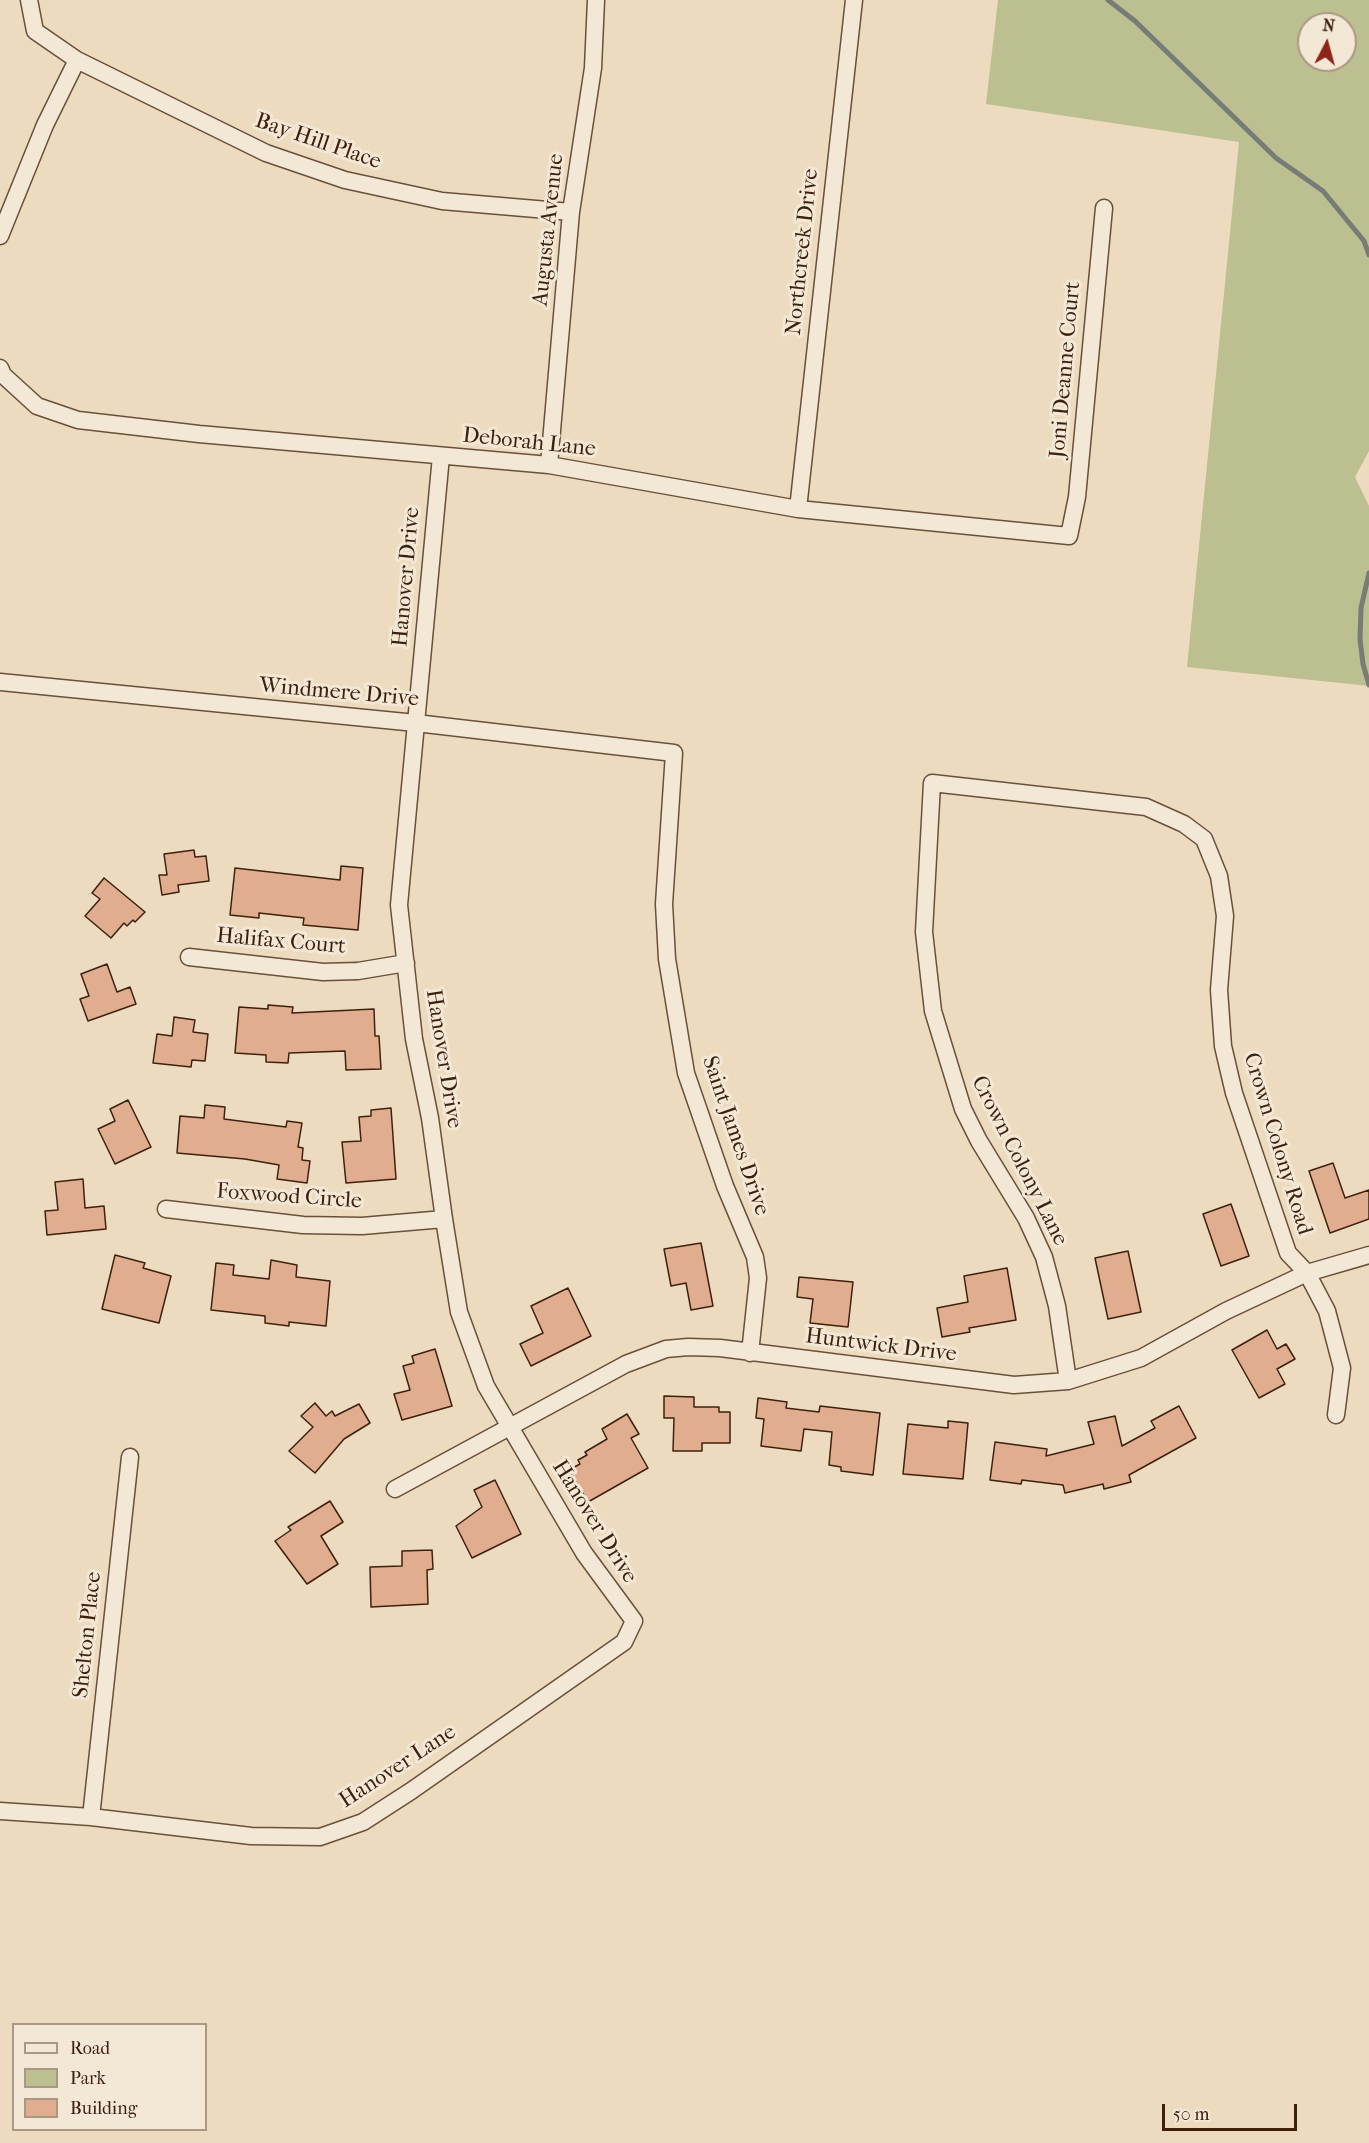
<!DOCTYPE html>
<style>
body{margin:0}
#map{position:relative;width:1369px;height:2143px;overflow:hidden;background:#eddbbf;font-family:"IM FELL French Canon",serif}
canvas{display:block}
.legend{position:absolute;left:12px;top:2023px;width:195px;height:108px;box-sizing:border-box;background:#f3e8d5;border:2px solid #aa9885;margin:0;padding:8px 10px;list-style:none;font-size:18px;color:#3d210e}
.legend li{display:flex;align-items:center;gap:12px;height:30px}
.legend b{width:30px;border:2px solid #aa9885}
.north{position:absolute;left:1297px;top:12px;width:60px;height:60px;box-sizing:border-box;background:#f3e8d5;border:2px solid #aa9885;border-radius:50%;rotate:6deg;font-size:16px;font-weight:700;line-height:24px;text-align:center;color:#3d210e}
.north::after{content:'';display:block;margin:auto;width:21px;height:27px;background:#8f2418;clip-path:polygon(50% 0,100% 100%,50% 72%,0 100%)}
.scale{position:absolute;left:1162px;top:2104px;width:135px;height:27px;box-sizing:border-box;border:3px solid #3d210e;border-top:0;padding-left:8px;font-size:18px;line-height:21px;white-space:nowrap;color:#3d210e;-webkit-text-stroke:4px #f3e8d5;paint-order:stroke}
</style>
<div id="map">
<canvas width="1369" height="2143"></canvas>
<ul class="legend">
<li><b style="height:8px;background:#f3e8d5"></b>Road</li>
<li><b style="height:16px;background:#bcbf8f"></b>Park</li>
<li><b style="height:16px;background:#e0ad8f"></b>Building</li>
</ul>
<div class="north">N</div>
<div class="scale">50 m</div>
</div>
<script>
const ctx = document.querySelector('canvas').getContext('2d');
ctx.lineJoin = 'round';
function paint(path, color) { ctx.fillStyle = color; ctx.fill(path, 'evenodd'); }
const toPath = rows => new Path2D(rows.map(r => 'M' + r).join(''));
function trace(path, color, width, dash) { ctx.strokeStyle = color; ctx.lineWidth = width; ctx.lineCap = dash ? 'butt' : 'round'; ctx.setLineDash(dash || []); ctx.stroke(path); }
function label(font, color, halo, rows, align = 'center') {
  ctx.font = font + ' "IM FELL French Canon",serif'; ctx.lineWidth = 6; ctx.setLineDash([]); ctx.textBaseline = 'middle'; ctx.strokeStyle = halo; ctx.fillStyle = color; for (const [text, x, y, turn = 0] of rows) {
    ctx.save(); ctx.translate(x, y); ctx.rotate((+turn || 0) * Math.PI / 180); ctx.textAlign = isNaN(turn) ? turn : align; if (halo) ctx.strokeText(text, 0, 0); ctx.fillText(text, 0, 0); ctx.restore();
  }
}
const green = toPath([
 [998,0,1369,0,1369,451,1355,477,1369,506,1369,686,1187,667,1239,142,986,104],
 [1309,24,1345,24,1345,60,1309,60]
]);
const stream = toPath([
 [1108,0,1135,21,1276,158,1323,191,1364,241,1369,255],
 [1369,573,1361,608,1360,639,1363,664,1369,685]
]);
const building = toPath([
 [194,850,195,857,206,856,209,881,178,885,179,892,162,895,159,875,167,875,164,854,194,850],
 [341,866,363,868,358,930,303,925,304,918,259,913,259,918,230,915,235,868,340,880,341,866],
 [104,878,145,912,135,922,133,920,127,926,124,923,111,938,85,916,100,899,92,893,104,878],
 [107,964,117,992,130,987,136,1004,88,1021,80,999,89,996,81,974,107,964],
 [268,1005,293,1007,292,1013,374,1009,375,1036,379,1036,381,1069,346,1070,345,1051,289,1053,288,1063,266,1062,266,1055,235,1053,239,1007,268,1009,268,1005],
 [174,1017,195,1020,193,1032,208,1034,205,1061,192,1060,191,1067,153,1063,157,1034,172,1036,174,1017],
 [128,1100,151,1147,115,1164,98,1129,115,1121,110,1109,128,1100],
 [205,1105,225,1107,224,1119,286,1127,287,1121,302,1123,298,1147,303,1148,302,1160,310,1161,307,1183,277,1179,279,1165,245,1159,177,1153,180,1116,204,1118,205,1105],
 [391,1108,396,1179,346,1183,342,1142,361,1141,359,1117,371,1116,371,1110,391,1108],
 [1333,1163,1345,1198,1369,1190,1369,1219,1330,1233,1309,1171,1333,1163],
 [83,1179,85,1208,104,1206,106,1229,47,1235,45,1211,58,1210,55,1182,83,1179],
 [1231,1204,1249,1256,1221,1266,1203,1214,1231,1204],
 [701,1243,713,1306,691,1310,686,1283,671,1286,664,1249,701,1243],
 [1128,1251,1141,1312,1108,1319,1095,1258,1128,1251],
 [115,1255,145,1263,143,1268,171,1276,159,1323,102,1309,115,1255],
 [271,1260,297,1265,296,1277,330,1281,326,1326,289,1322,289,1326,265,1323,265,1316,211,1310,216,1263,234,1265,233,1275,269,1279,271,1260],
 [1007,1268,1016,1320,969,1328,970,1332,942,1337,937,1308,968,1302,964,1276,1007,1268],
 [799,1277,853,1282,848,1327,810,1323,813,1299,797,1297,799,1277],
 [568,1288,591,1336,531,1366,520,1344,543,1333,531,1306,568,1288],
 [1267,1330,1277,1349,1286,1344,1295,1359,1277,1369,1285,1384,1259,1398,1232,1350,1267,1330],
 [435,1349,452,1406,402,1420,394,1394,410,1390,403,1366,414,1363,412,1356,435,1349],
 [664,1396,694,1397,694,1407,719,1407,719,1412,730,1412,730,1443,702,1443,702,1451,673,1451,674,1418,664,1418,664,1396],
 [758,1398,787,1402,786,1408,819,1412,820,1406,880,1413,873,1475,841,1471,841,1467,829,1465,832,1432,804,1429,801,1451,761,1446,764,1419,756,1418,758,1398],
 [315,1403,326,1416,332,1411,335,1416,359,1404,370,1423,344,1439,315,1473,289,1451,313,1427,301,1416,315,1403],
 [1179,1406,1196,1438,1129,1475,1131,1482,1104,1489,1103,1484,1065,1493,1063,1485,1022,1480,1021,1484,990,1480,995,1442,1047,1449,1046,1456,1094,1444,1088,1422,1115,1416,1122,1446,1155,1428,1151,1421,1179,1406],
 [627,1414,639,1434,631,1438,648,1468,588,1502,569,1470,580,1464,578,1460,587,1455,585,1452,607,1439,602,1429,627,1414],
 [948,1421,968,1423,963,1479,903,1474,908,1424,948,1428,948,1421],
 [495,1480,521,1534,472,1558,456,1526,482,1507,474,1490,495,1480],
 [330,1501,343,1522,321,1536,338,1564,307,1584,275,1541,291,1530,288,1527,330,1501],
 [432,1550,433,1569,427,1570,428,1604,371,1607,370,1567,402,1566,402,1551,432,1550]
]);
const minor = toPath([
 [29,0,35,31,77,60,266,153,345,180,442,201,571,212],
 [0,236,45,125,77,60],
 [0,368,3,375,37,406,78,420,199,434,549,465,798,509,1069,536,1077,497,1104,208],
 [549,465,571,212,593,68,596,0],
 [798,509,854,0],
 [0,682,416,723,674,753,664,904,667,959,686,1073,725,1186,755,1257,758,1278,750,1353],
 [189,957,323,972,358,971,406,963],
 [166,1209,303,1225,362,1226,444,1219],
 [1068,1381,1057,1306,1044,1257,1026,1218,979,1141,963,1109,933,1011,924,932,932,783,1146,807,1184,824,1204,839,1219,876,1225,916,1219,990,1223,1046,1234,1093,1288,1253,1307,1273,1327,1311,1342,1368,1336,1415],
 [395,1489,626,1364,666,1349,688,1347,720,1348,1014,1385,1068,1381,1141,1358,1226,1311,1307,1273,1369,1255],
 [0,1811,91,1817,251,1836,320,1837,363,1822,411,1791,624,1642,634,1621,584,1553,486,1386,459,1312,444,1219,430,1118,414,1039,399,905,441,456],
 [91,1817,130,1457]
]);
const streetNames = [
 ["Bay Hill Place",318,142,19],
 ["Augusta Avenue",549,230,-84],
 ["Northcreek Drive",803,252,-84],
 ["Joni Deanne Court",1066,370,-85],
 ["Deborah Lane",529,443,6],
 ["Hanover Drive",407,577,-85],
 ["Windmere Drive",339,693,5],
 ["Halifax Court",281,942,5],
 ["Hanover Drive",443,1059,81],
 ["Saint James Drive",735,1136,71],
 ["Crown Colony Road",1277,1144,73],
 ["Crown Colony Lane",1019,1161,63],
 ["Foxwood Circle",289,1197,4],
 ["Huntwick Drive",881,1346,7],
 ["Hanover Drive",594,1522,58],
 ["Shelton Place",88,1635,-84],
 ["Hanover Lane",398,1767,-33]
];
paint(green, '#bcbf8f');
trace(stream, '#777c77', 5);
paint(building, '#e0ad8f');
trace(building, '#3d210e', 1.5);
trace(minor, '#69503a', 19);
trace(minor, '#f3e8d5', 16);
label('22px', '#3d210e', '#f3e8d5', streetNames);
</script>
